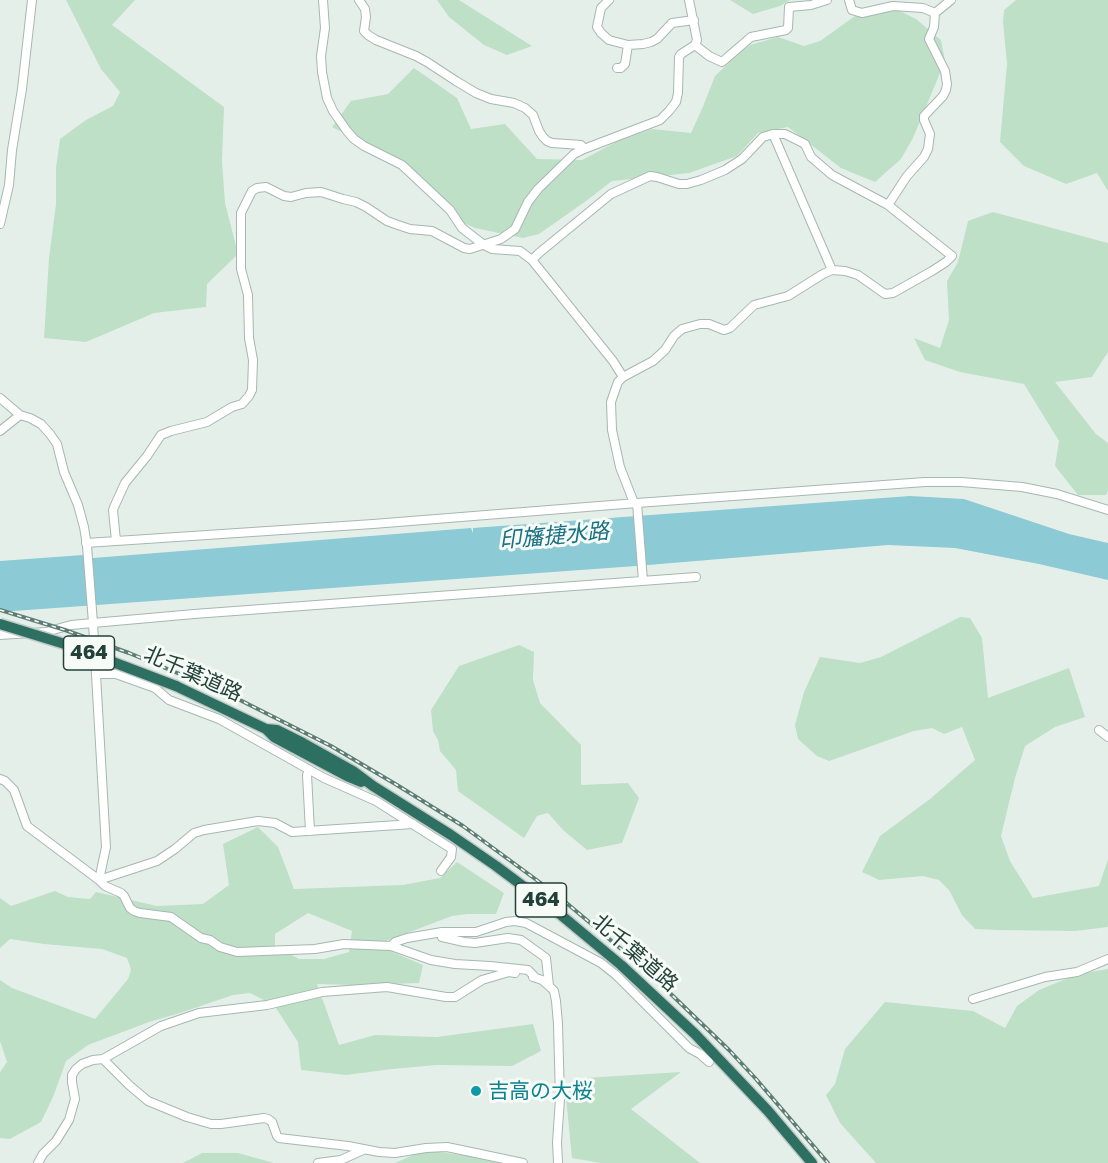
<!DOCTYPE html>
<meta charset="utf-8">
<style>
body{margin:0}
canvas{display:block;background:#e5efea}
</style>
<canvas width="1108" height="1163"></canvas>
<script>
const ctx = document.querySelector('canvas').getContext('2d');
ctx.lineJoin = 'round';
function paint(path, color) { ctx.fillStyle = color; ctx.fill(path, 'evenodd'); }
const toPath = rows => new Path2D(rows.map(r => 'M' + r).join(''));
function trace(path, color, width, dash) { ctx.strokeStyle = color; ctx.lineWidth = width; ctx.lineCap = dash ? 'butt' : 'round'; ctx.setLineDash(dash || []); ctx.stroke(path); }
function label(font, color, halo, rows, align = 'center') {
  ctx.font = font + ' "Golos Text","Noto Sans JP",sans-serif'; ctx.lineWidth = 6; ctx.setLineDash([]); ctx.textBaseline = 'middle'; ctx.strokeStyle = halo; ctx.fillStyle = color; for (const [text, x, y, turn = 0] of rows) {
    ctx.save(); ctx.translate(x, y); ctx.rotate((+turn || 0) * Math.PI / 180); ctx.textAlign = isNaN(turn) ? turn : align; if (halo) ctx.strokeText(text, 0, 0); ctx.fillText(text, 0, 0); ctx.restore();
  }
}
const green = toPath([
 [66,0,135,0,112,25,224,107,222,161,225,203,238,254,207,284,206,307,154,313,86,342,44,338,49,258,56,204,56,168,60,139,86,120,113,106,120,92,101,69],
 [437,0,459,0,532,46,507,55,484,45,449,17],
 [730,0,790,0,780,6,753,14],
 [1016,0,1108,0,1108,191,1097,173,1066,184,1024,166,1000,142,1007,64,1003,22,1004,10],
 [898,10,916,19,941,40,945,61,913,138,901,159,875,182,841,168,788,127,758,133,737,156,689,173,612,181,586,201,539,234,523,238,475,228,453,218,413,181,375,149,332,127,351,101,388,94,414,68,457,98,471,129,505,124,537,159,582,160,618,141,652,129,691,133,702,109,715,76,739,53,750,45,778,37,804,46,820,41,855,16],
 [993,212,1108,243,1108,352,1092,377,1055,382,1096,434,1108,443,1108,490,1106,495,1078,495,1055,466,1059,441,1024,384,960,372,925,360,914,338,940,348,949,320,947,281,958,262,968,221],
 [960,617,970,618,982,638,988,698,1069,668,1085,717,1055,727,1025,746,1015,778,1001,836,1010,861,1033,898,1099,886,1108,859,1108,927,1075,931,999,930,975,929,962,915,949,890,939,880,923,876,879,880,862,872,880,836,930,799,975,760,962,727,944,734,932,728,914,731,829,761,817,756,798,739,795,725,804,692,820,657,860,663,881,657],
 [519,645,534,652,533,680,540,703,581,745,581,785,628,783,639,798,622,843,587,850,563,830,548,813,537,816,524,838,458,791,456,770,440,751,438,740,433,731,431,710,459,666],
 [258,827,278,847,294,889,403,885,440,878,457,862,504,893,496,914,467,914,452,916,386,941,383,948,423,965,419,983,357,985,317,984,339,1045,375,1035,437,1037,533,1024,541,1051,512,1066,437,1065,392,1069,346,1075,301,1070,298,1042,274,1005,250,993,233,995,180,1013,149,1022,88,1045,66,1061,53,1097,41,1122,10,1139,0,1138,0,1072,7,1062,0,1041,0,980,12,988,95,1019,128,979,131,970,130,966,127,958,102,949,44,944,10,939,0,948,0,898,11,906,55,891,68,897,90,899,96,892,157,906,203,904,229,885,223,844],
 [308,913,352,931,349,952,324,959,299,959,275,946,275,934],
 [1108,969,1108,1163,876,1163,840,1123,826,1095,835,1084,845,1049,885,1002,973,1011,1005,1028,1017,1006,1039,990,1078,974],
 [681,1072,631,1109,700,1163,601,1163,572,1158,566,1097,585,1078],
 [424,1150,476,1157,503,1163,395,1163],
 [202,1153,238,1153,274,1163,183,1163]
]);
const water = toPath([
 [910,496,964,499,1069,534,1108,543,1108,580,1039,564,955,548,888,545,636,566,0,612,0,561,83,555,93,558,471,528,473,533,473,528]
]);
const minor = toPath([
 [323,0,325,28,321,56,322,72,327,98,333,111,347,131,354,139,364,146,402,165,450,210,462,228,484,245,492,249,520,251,532,260,613,361,623,377,618,382,611,402,612,430,620,467,634,503],
 [359,0,365,9,366,17,364,31,368,35,376,40,416,56,427,62,456,81,476,93,491,99,514,103,525,108,533,115,539,131,543,137,547,141,552,143,581,145,584,149],
 [609,0,601,8,597,27,601,33,609,40,628,45],
 [849,0,852,10,862,13,893,6,923,8,935,13],
 [695,45,709,56,722,62,751,37,786,30,788,28,789,7,811,5,827,0],
 [617,68,621,68,625,64,628,45,643,44,651,42,657,39,672,23,694,20],
 [773,134,832,270],
 [888,205,907,176,924,157,928,149,930,134,924,120,924,116,943,96,946,90,947,84,945,71,929,39,934,27,935,13,951,0],
 [0,224,9,185,12,150,22,89,32,0],
 [532,260,539,253,611,194,650,176,657,177,679,184,687,184,701,180,725,170,742,159,763,137,773,134,785,134,805,144,811,157,832,175,888,205,952,256,946,262,932,271,893,293,885,294,858,275,845,271,832,270,823,274,788,296,754,305,730,328,724,330,709,324,700,324,682,329,674,336,665,350,653,361,623,377],
 [0,398,20,415,30,418,41,424,50,434,57,444,64,472,78,505,84,527,87,546,93,623,106,847,99,880,105,886,121,893,124,896,130,908,134,911,140,913,171,917,201,938,210,940,220,947,237,952,315,949,344,944,391,946,431,960,455,964,490,966,528,970,535,977],
 [0,431,20,415],
 [637,503,643,581],
 [116,541,113,510,115,505,125,483,147,456,161,435,171,431,207,422,232,407,242,404,249,396,252,390,253,360,249,338,248,295,241,269,241,213,252,191,257,188,266,187,284,196,291,197,306,193,321,192,343,199,356,202,366,207,387,221,398,225,410,229,432,231,464,248,470,249,501,239,515,229,528,202,538,189,574,154,584,149,660,120,669,111,676,102,678,93,679,57,681,54,695,45,697,40,689,0],
 [86,543,373,524,637,503,925,482,961,482,1022,487,1057,494,1108,510],
 [0,635,46,632,71,625,93,623,194,614,696,577],
 [96,674,116,674,155,688,169,700,219,719,324,778,376,801,452,849,451,857,441,871],
 [1099,730,1108,737],
 [309,770,307,775,310,831],
 [0,779,5,781,14,790,27,826,99,880,157,861,175,849,194,833,204,830,258,821,275,823,292,832,413,824],
 [391,946,395,942,407,938,442,932],
 [533,977,542,980,549,986,554,991,556,1001,558,1024,560,1099,557,1142,558,1163],
 [549,986,546,958,521,940,508,938,475,943,464,942,442,937,442,932,476,932,506,922,515,921,526,923,601,963,616,975,689,1048,700,1054,709,1062],
 [973,999,1045,977,1077,972,1108,959],
 [103,1059,129,1085,148,1101,187,1117,211,1124,221,1124,264,1118,268,1119,272,1122,277,1136,279,1138,348,1146,379,1152,395,1153,426,1148,447,1147,523,1163],
 [38,1163,43,1154,56,1141,69,1120,75,1099,72,1082,72,1075,76,1069,82,1064,93,1060,103,1059,161,1026,199,1013,267,1005,322,992,387,987,446,997,455,997,482,980,509,972,515,973],
 [318,1163,341,1160,363,1150]
]);
const highway = toPath([
 [176,686,266,729,274,737,349,777,361,782],
 [266,729,277,730,303,743,353,771,373,786,451,835,496,866,555,910,621,965,695,1034,768,1111,812,1163]
]);
const rail = toPath([
 [0,610,65,630,129,653,228,694,331,746,397,785,463,826,557,895,646,970,729,1050,756,1079,828,1163]
]);
const highwayBridge = toPath([
 [0,624,68,645,176,686]
]);
const markers = [
 [476,1091,6,"#0f9aa8"]
];
const shields = [
 [89,653,51],
 [541,900,51]
];
const shieldNames = [
 ["464",89,653],
 ["464",541,900]
];
const streetNames = [
 ["北千葉道路",193,674,24],
 ["北千葉道路",635,953,41]
];
const cultureNames = [
 ["吉高の大桜",488,1091]
];
const waterNames = [
 ["印旛捷水路",554,536,-5]
];
paint(green, '#bde0c6');
paint(water, '#8ccad5');
trace(minor, '#a7b7b1', 10);
trace(highway, '#c1cac8', 13);
trace(minor, '#fff', 8);
trace(highway, '#2d6f61', 10);
trace(rail, '#5e7d74', 4);
trace(rail, '#f6fbf8', 1.5, [4.5]);
trace(highwayBridge, '#c1cac8', 13, []);
trace(highwayBridge, '#2d6f61', 10);
for (const [x, y, r, color] of markers) { const dot = new Path2D(); dot.arc(x, y, r, 0, 2 * Math.PI); ctx.fillStyle = color; ctx.fill(dot); trace(dot, '#f6fbf8', 2); }
for (const [x, y, w] of shields) { const box = new Path2D(); box.roundRect(x - w / 2, y - 17, w, 34, 4.5); ctx.fillStyle = '#f6fbf8'; ctx.fill(box); trace(box, '#234139', 1.5); }
label('bold 20px', '#234139', null, shieldNames);
label('21px', '#234139', '#f6fbf8', streetNames);
label('21px', '#0d838f', '#f6fbf8', cultureNames, 'left');
label('italic 22px', '#1a7080', '#f6fbf8', waterNames);
</script>
